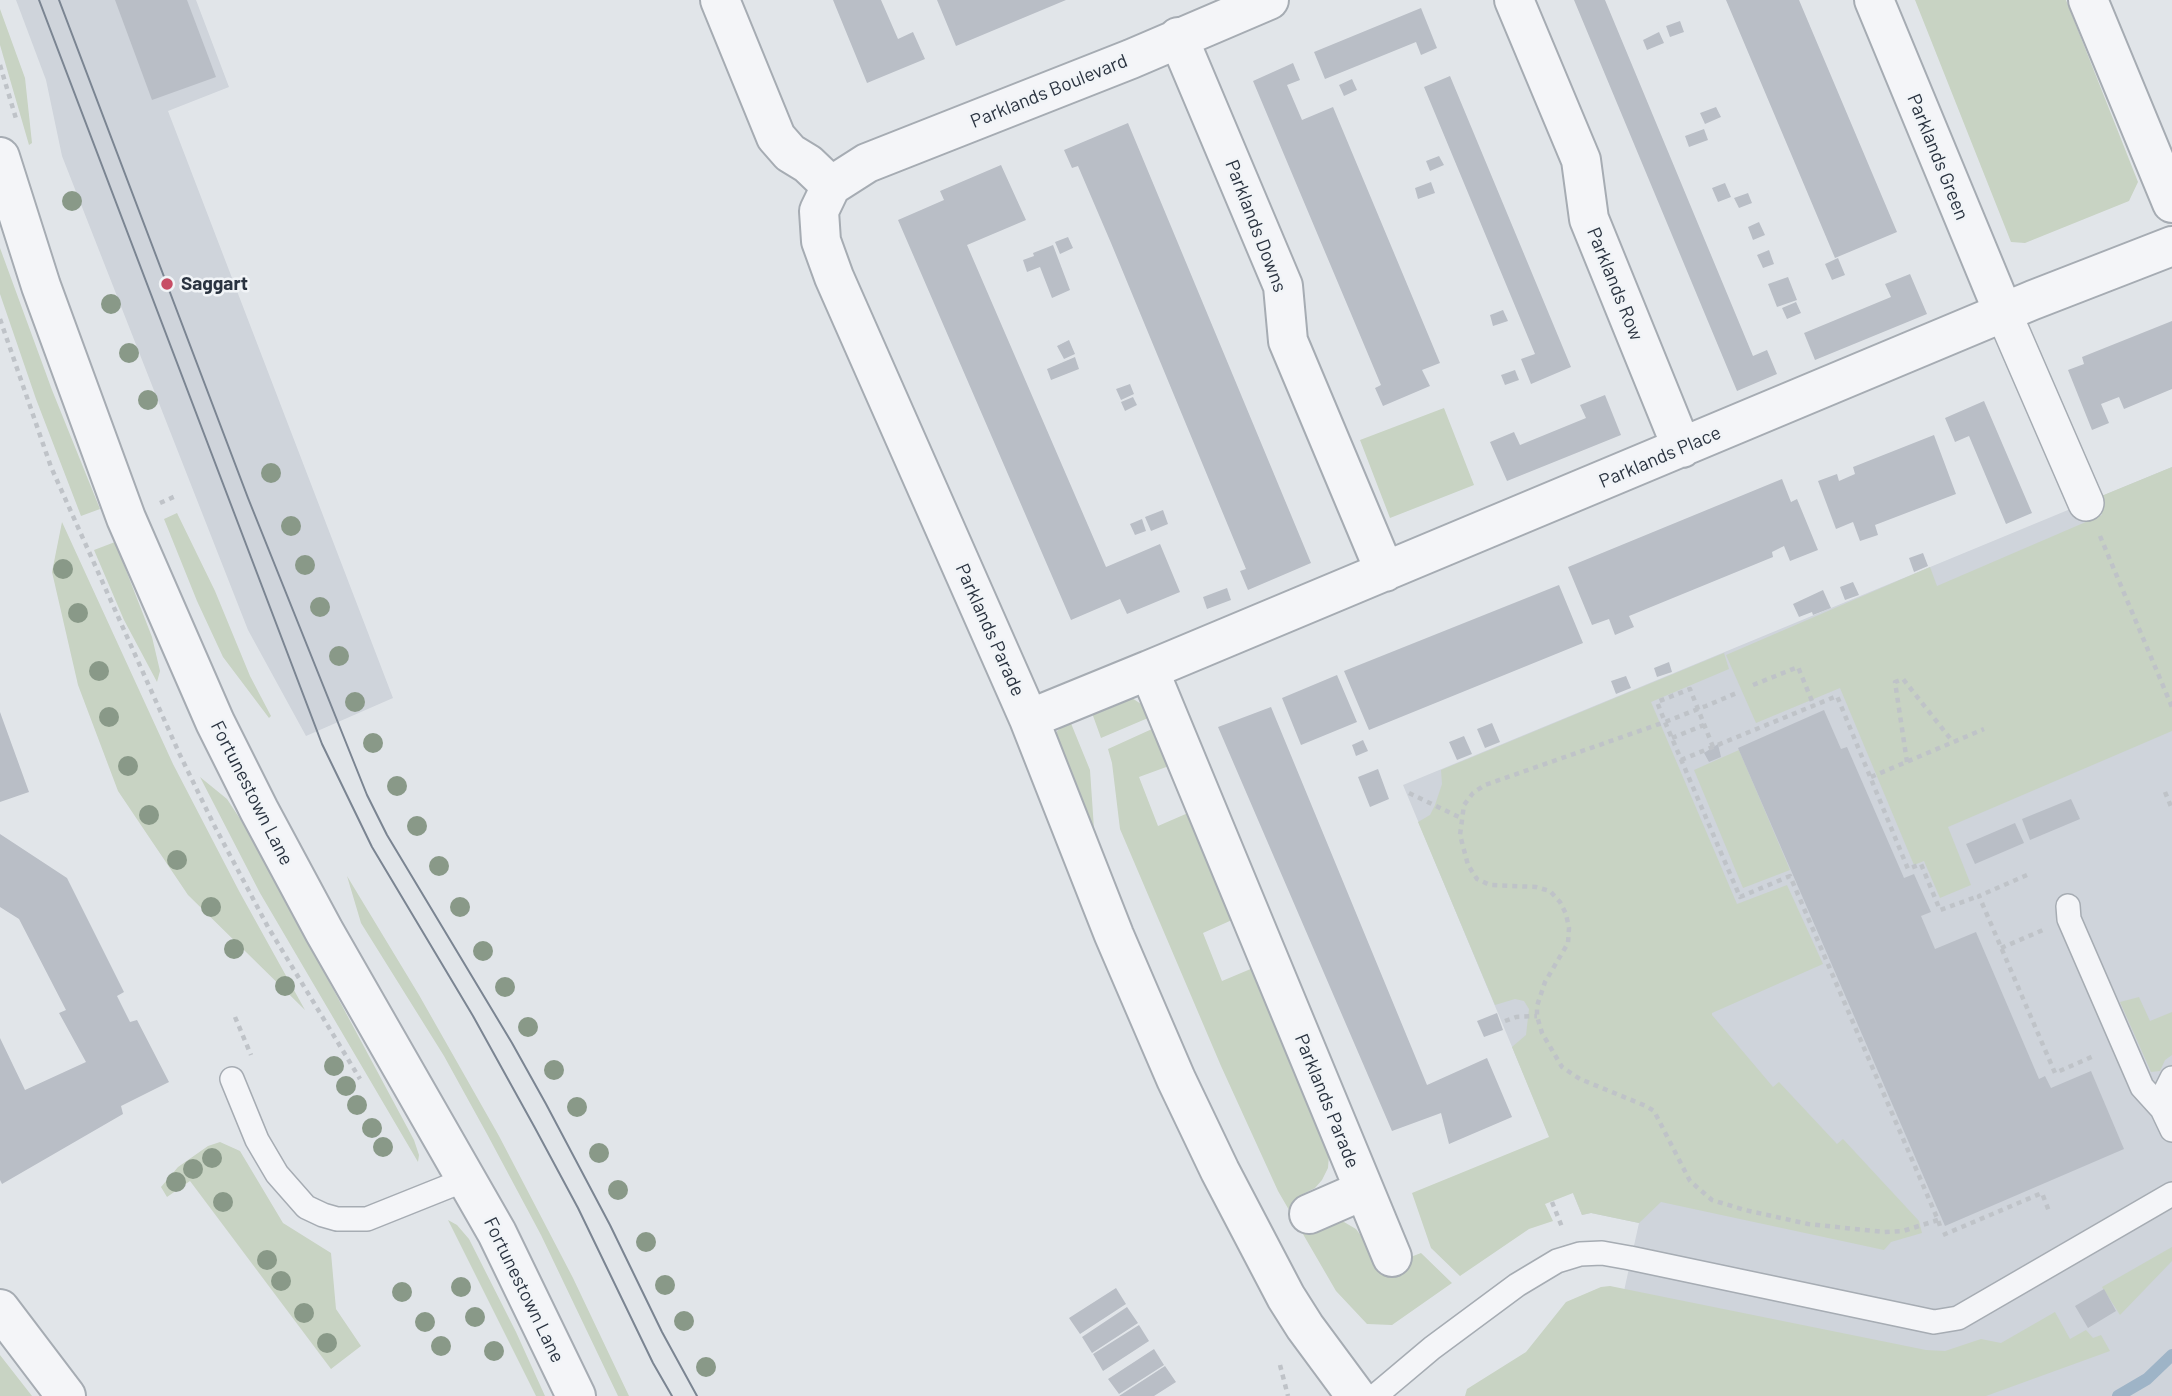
<!DOCTYPE html>
<style>
body{margin:0}
canvas{display:block;background:#e1e5e9}
</style>
<canvas width="2172" height="1396"></canvas>
<script>
const ctx = document.querySelector('canvas').getContext('2d');
ctx.lineJoin = 'round';
function paint(path, color) { ctx.fillStyle = color; ctx.fill(path, 'evenodd'); }
const toPath = rows => new Path2D(rows.map(r => 'M' + r).join(''));
function trace(path, color, width, dash) { ctx.strokeStyle = color; ctx.lineWidth = width; ctx.lineCap = dash ? 'butt' : 'round'; ctx.setLineDash(dash || []); ctx.stroke(path); }
function label(font, color, halo, rows, align = 'center') {
  ctx.font = font + ' Barlow,sans-serif'; ctx.lineWidth = 5; ctx.setLineDash([]); ctx.textBaseline = 'middle'; ctx.strokeStyle = halo; ctx.fillStyle = color; for (const [text, x, y, turn = 0] of rows) {
    ctx.save(); ctx.translate(x, y); ctx.rotate((+turn || 0) * Math.PI / 180); ctx.textAlign = isNaN(turn) ? turn : align; if (halo) ctx.strokeText(text, 0, 0); ctx.fillText(text, 0, 0); ctx.restore();
  }
}
const built = toPath([
 [16,0,196,0,229,87,168,111,393,698,306,736,248,630,62,156,46,80],
 [2172,467,2172,1396,1656,1396,1620,1309,1639,1223,1591,1213,1582,1215,1403,785]
]);
const green = toPath([
 [1915,0,2066,0,2138,182,2129,201,2025,243,2011,242],
 [0,9,25,78,32,143,29,145,0,45],
 [0,248,52,390,100,509,81,516,36,399,0,294],
 [1444,408,1474,485,1390,518,1360,440],
 [2172,467,2172,731,1948,827,1971,885,1940,898,1924,861,1914,865,1840,688,1756,723,1726,655,1930,567,1937,586,2102,515,2094,499],
 [177,513,215,591,250,676,271,716,269,718,223,657,197,601,164,519],
 [62,522,173,764,239,891,305,1010,188,895,118,791,78,685,52,572],
 [115,542,152,637,160,671,157,682,124,620,94,550],
 [1724,653,1729,669,1651,702,1737,904,1787,885,1823,964,1712,1013,1712,1015,1773,1087,1779,1082,1837,1144,1843,1139,1919,1221,1922,1233,1891,1242,1884,1250,1661,1202,1639,1223,1591,1213,1582,1215,1573,1193,1545,1204,1553,1221,1529,1229,1460,1276,1431,1248,1412,1193,1549,1137,1512,1047,1526,1035,1529,1009,1524,1001,1515,999,1495,1005,1418,822,1430,815,1435,805,1442,784,1441,770],
 [1132,698,1144,706,1148,718,1101,738,1092,713],
 [1070,721,1090,770,1094,829,1057,737,1057,731],
 [1152,729,1169,766,1139,777,1158,826,1188,813,1232,920,1203,933,1222,981,1253,968,1329,1155,1328,1168,1322,1180,1315,1188,1301,1195,1315,1225,1332,1221,1344,1222,1356,1229,1364,1240,1377,1270,1421,1253,1452,1283,1392,1325,1367,1324,1336,1291,1278,1191,1221,1066,1120,829,1112,763,1108,749],
 [1739,750,1790,870,1743,888,1694,770],
 [200,777,227,799,250,834,414,1140,419,1155,418,1162,260,893],
 [347,876,419,995,499,1136,573,1278,629,1396,618,1396,541,1235,487,1134,444,1056,361,923],
 [2139,997,2150,1021,2172,1012,2172,1055,2165,1060,2160,1071,2151,1072,2120,1002],
 [220,1142,240,1151,283,1223,331,1253,336,1309,361,1346,331,1369,190,1181,167,1197,161,1187,178,1167,208,1146],
 [448,1220,457,1225,469,1239,516,1332,545,1396,536,1396],
 [2172,1247,2172,1261,2120,1315,2102,1287],
 [1610,1286,1926,1350,1945,1351,1981,1339,2001,1343,2055,1312,2070,1339,2086,1330,2093,1338,2101,1335,2110,1351,1986,1396,1465,1396,1467,1389,1526,1352,1566,1302,1601,1287],
 [0,1355,32,1396,0,1396]
]);
const stream = toPath([
 [2118,1396,2147,1379,2172,1355]
]);
const building = toPath([
 [115,0,187,0,216,77,152,100],
 [833,0,881,0,898,39,913,32,925,59,867,83],
 [937,0,1066,0,956,46],
 [1574,0,1605,0,1753,356,1767,350,1777,374,1737,391],
 [1726,0,1799,0,1897,232,1835,258],
 [1421,8,1437,48,1421,55,1416,42,1325,79,1314,52],
 [1680,21,1684,32,1670,37,1666,26],
 [1659,32,1664,43,1647,50,1643,40],
 [1293,63,1300,80,1287,85,1302,120,1333,107,1440,363,1422,370,1430,386,1383,406,1375,388,1381,385,1253,81],
 [1450,76,1571,367,1531,384,1521,359,1535,354,1424,87],
 [1352,79,1357,90,1344,96,1339,85],
 [1716,107,1721,117,1705,124,1700,113],
 [1128,123,1311,563,1248,590,1240,571,1246,569,1111,243,1078,166,1072,168,1064,150],
 [1704,129,1708,140,1689,147,1685,136],
 [1439,156,1444,165,1430,171,1426,161],
 [1001,165,1026,220,967,245,1106,567,1160,544,1180,592,1127,614,1120,599,1071,620,898,220,944,200,940,191],
 [1431,182,1435,193,1418,199,1415,188],
 [1725,183,1731,197,1718,202,1712,188],
 [1748,193,1752,203,1739,208,1734,198],
 [1759,222,1765,235,1753,240,1748,227],
 [1068,237,1073,248,1060,254,1055,242],
 [1053,245,1070,290,1052,298,1040,267,1027,272,1023,260,1034,256,1033,253],
 [1769,250,1774,264,1763,268,1757,255],
 [1838,258,1845,275,1832,280,1825,264],
 [1910,274,1927,314,1815,360,1804,333,1891,297,1885,284],
 [1788,277,1797,300,1777,307,1768,284],
 [1796,302,1801,313,1787,319,1782,308],
 [1503,310,1508,321,1493,326,1490,315],
 [2172,321,2172,389,2124,409,2119,397,2101,404,2109,423,2092,430,2068,370,2084,364,2082,357],
 [1069,340,1075,354,1064,359,1057,346],
 [1075,357,1079,369,1051,380,1047,369],
 [1515,370,1519,380,1505,385,1501,375],
 [1130,384,1134,394,1121,400,1116,389],
 [1605,395,1621,435,1507,481,1490,442,1514,432,1520,445,1586,418,1580,405],
 [1133,397,1137,405,1125,411,1121,402],
 [1984,401,2032,513,2006,524,1969,436,1955,442,1945,418],
 [1934,435,1956,494,1875,525,1878,535,1860,541,1853,522,1836,529,1818,481,1837,474,1839,481,1855,474,1853,467],
 [1782,479,1791,502,1797,499,1818,550,1790,561,1784,546,1772,552,1773,557,1629,616,1634,627,1615,635,1609,619,1592,625,1568,567],
 [1163,510,1168,524,1151,531,1145,517],
 [1142,519,1146,531,1135,535,1130,524],
 [1923,553,1928,566,1914,572,1909,558],
 [1853,582,1859,595,1845,600,1840,587],
 [1559,585,1583,643,1369,730,1344,671],
 [1227,588,1231,600,1207,609,1203,597],
 [1823,590,1831,608,1813,615,1812,612,1799,617,1793,604],
 [1669,662,1672,672,1657,677,1654,668],
 [1337,675,1357,722,1301,745,1282,698],
 [1626,676,1631,688,1616,694,1611,681],
 [1271,707,1427,1085,1487,1058,1512,1117,1449,1144,1441,1113,1392,1131,1218,727],
 [1824,710,1841,749,1847,747,1904,878,1914,874,1931,912,1921,916,1935,949,1976,932,2039,1079,2045,1076,2051,1088,2091,1071,2124,1149,1945,1226,1738,748],
 [0,712,29,792,0,802],
 [1492,723,1500,742,1485,748,1477,729],
 [1464,736,1472,754,1457,760,1449,742],
 [1363,740,1368,751,1356,756,1352,745],
 [1718,744,1721,757,1709,762,1704,753],
 [1378,769,1389,799,1370,807,1358,777],
 [2071,799,2080,819,2030,840,2022,819],
 [2015,823,2024,843,1975,864,1966,844],
 [0,834,67,878,124,992,117,996,130,1022,137,1020,169,1082,121,1106,123,1114,2,1184,0,1180,0,1038,25,1090,86,1062,59,1013,66,1010,19,919,0,907],
 [1497,1013,1503,1030,1484,1037,1477,1021],
 [1116,1288,1126,1304,1080,1334,1069,1318],
 [2104,1289,2116,1311,2088,1328,2075,1306],
 [1127,1307,1138,1323,1092,1353,1082,1337],
 [1139,1325,1149,1341,1103,1371,1093,1354],
 [1154,1349,1164,1365,1119,1394,1108,1379],
 [1165,1366,1176,1382,1154,1396,1119,1396]
]);
const path = toPath([
 [0,65,17,122],
 [0,319,51,467,180,755,214,825,268,927,360,1079],
 [160,503,178,495],
 [2100,536,2172,707],
 [1753,685,1798,667,1814,706],
 [1672,738,1704,725],
 [1713,747,1698,709,1690,689,1657,702,1665,722,1698,709,1706,706,1739,692],
 [1681,760,1837,696,1908,869,1921,864,1940,910,1979,896],
 [1907,762,1895,682,1903,679,1953,742],
 [1871,777,1984,729],
 [2165,792,2172,809],
 [1409,793,1461,818],
 [2027,875,1979,896,2055,1073,2096,1055],
 [2001,948,2043,930],
 [235,1017,251,1055],
 [1505,1021,1516,1017,1537,1016],
 [1552,1202,1562,1227],
 [1938,1220,1903,1231,1884,1232,1808,1224,1745,1210,1712,1200,1690,1181,1654,1111,1646,1106,1580,1079,1562,1067,1542,1033,1537,1016,1537,1006,1545,982,1568,943,1569,928,1566,914,1560,902,1550,891,1536,887,1490,885,1477,879,1468,865,1460,835,1464,805,1473,793,1485,785,1665,722,1740,897,1790,876,1938,1220,1940,1226],
 [1943,1235,2042,1193,2050,1214],
 [1280,1365,1288,1396]
]);
const service = toPath([
 [2068,906,2069,919,2142,1087,2162,1109],
 [2172,1078,2166,1090,2162,1109,2172,1130],
 [232,1079,257,1140,277,1174,306,1207,323,1215,337,1219,367,1219,467,1179],
 [1375,1396,1432,1348,1517,1285,1557,1261,1580,1254,1602,1253,1630,1258,1934,1322,1958,1318,2172,1194]
]);
const pedestrian = toPath([
 [2004,314,2086,503]
]);
const minor = toPath([
 [720,0,776,137,790,153,808,164,831,186],
 [1514,0,1581,160,1589,219,1682,448],
 [1874,0,2004,314],
 [2088,0,2172,203],
 [1178,37,1283,286,1288,341,1385,572],
 [831,186,819,211,821,241,834,277,1029,719,1114,935,1176,1079,1220,1171,1286,1297,1305,1327,1356,1396],
 [831,186,867,163,1131,59,1269,0],
 [1149,670,2033,300,2172,246],
 [1029,719,1149,670,1392,1257],
 [1309,1214,1364,1190],
 [0,1309,66,1396]
]);
const tertiary = toPath([
 [0,157,41,286,126,518,215,722,259,810,324,931,497,1233,576,1396]
]);
const tram = toPath([
 [39,0,322,744,372,847,473,1016,535,1128,578,1208,653,1363,672,1396],
 [59,0,248,498,367,795,387,835,512,1043,546,1104,610,1225,662,1332,697,1396]
]);
const trees = [
 [72,201],
 [111,304],
 [129,353],
 [148,400],
 [271,473],
 [291,526],
 [305,565],
 [63,569],
 [320,607],
 [78,613],
 [339,656],
 [99,671],
 [355,702],
 [109,717],
 [373,743],
 [128,766],
 [397,786],
 [149,815],
 [417,826],
 [177,860],
 [439,866],
 [211,907],
 [460,907],
 [234,949],
 [483,951],
 [285,986],
 [505,987],
 [528,1027],
 [334,1066],
 [554,1070],
 [346,1086],
 [357,1105],
 [577,1107],
 [372,1128],
 [383,1147],
 [599,1153],
 [212,1158],
 [193,1169],
 [176,1182],
 [618,1190],
 [223,1202],
 [646,1242],
 [267,1260],
 [281,1281],
 [665,1285],
 [461,1287],
 [402,1292],
 [304,1313],
 [475,1317],
 [684,1321],
 [425,1322],
 [327,1343],
 [441,1346],
 [494,1351],
 [706,1367]
];
const markers = [
 [167,284,7,"#c74d65"]
];
const streetNames = [
 ["Parklands Boulevard",1049,91,-22],
 ["Parklands Green",1938,157,68],
 ["Parklands Downs",1256,226,69],
 ["Parklands Row",1615,284,68],
 ["Parklands Place",1660,457,-23],
 ["Parklands Parade",990,630,66],
 ["Fortunestown Lane",252,793,63],
 ["Parklands Parade",1327,1101,68],
 ["Fortunestown Lane",524,1290,64]
];
const poiNames = [
 ["Saggart",181,284]
];
paint(built, '#cfd4db');
paint(green, '#c8d3c3');
trace(stream, '#9eb4c7', 12);
paint(building, '#b9bec6');
trace(service, '#a6acb3', 26);
trace(pedestrian, '#a6acb3', 38);
trace(minor, '#a6acb3', 42);
trace(tertiary, '#a6acb3', 42);
trace(path, '#bfc3c8', 4.5, [5, 5]);
trace(service, '#f4f5f8', 23);
trace(pedestrian, '#f4f5f8', 35);
trace(minor, '#f4f5f8', 38);
trace(tertiary, '#f4f5f8', 38);
trace(tram, '#7b8592', 2);
ctx.fillStyle = '#899988';
for (const [x, y] of trees) { ctx.beginPath(); ctx.arc(x, y, 10, 0, 2 * Math.PI); ctx.fill(); }
for (const [x, y, r, color] of markers) { const dot = new Path2D(); dot.arc(x, y, r, 0, 2 * Math.PI); ctx.fillStyle = color; ctx.fill(dot); trace(dot, '#f1f4f7', 2.5); }
label('19px', '#2a3340', '#f1f4f7', streetNames);
label('bold 19px', '#2a3340', '#f1f4f7', poiNames, 'left');
</script>
